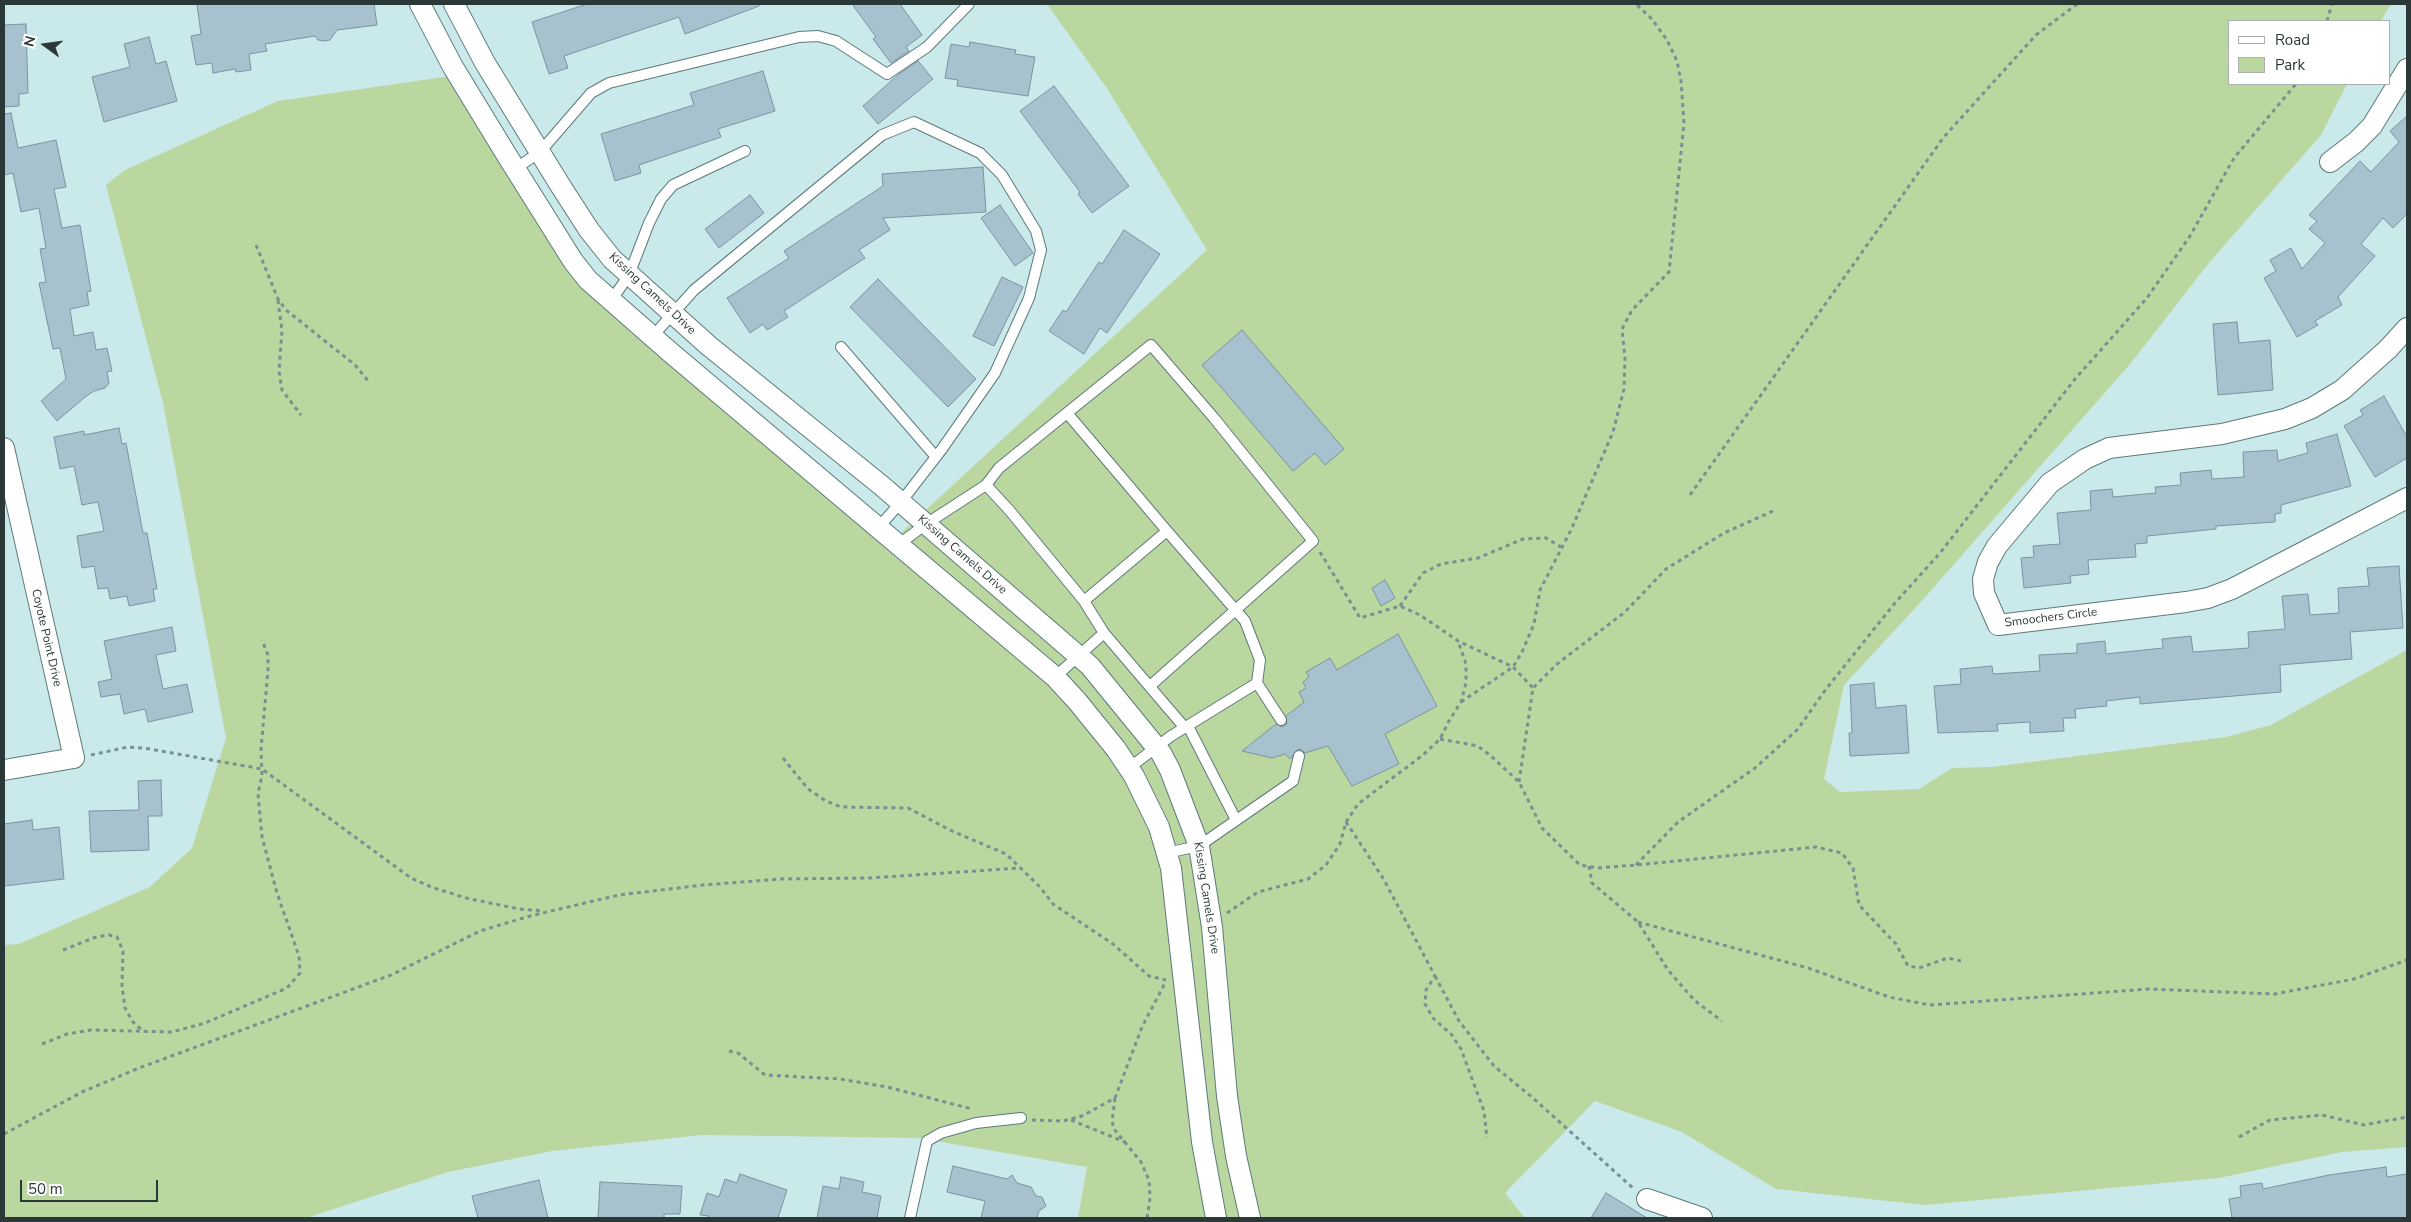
<!DOCTYPE html>
<style>
body{margin:0}
#map{position:relative;width:2411px;height:1222px;overflow:hidden;background:#cae9ea;font-family:"Nunito Sans",sans-serif}
canvas{display:block}
.frame{position:absolute;inset:0;border:5px solid #2b3838;pointer-events:none}
.legend{position:absolute;left:2228px;top:20px;width:162px;height:65px;box-sizing:border-box;background:#fff;border:1px solid #aaafaf;margin:0;padding:6px 9px;list-style:none;font-size:15px;color:#2b3838}
.legend li{display:flex;align-items:center;gap:10px;height:25px}
.legend b{width:25px;border:1px solid #aaafaf}
.north{position:absolute;left:20px;top:20px;width:50px;height:50px;-webkit-text-stroke:4px #fff;paint-order:stroke;rotate:284deg;font-size:14px;font-weight:700;line-height:20px;text-align:center;color:#2b3838}
.north::after{content:'';display:block;margin:auto;width:18px;height:22px;background:#2b3838;clip-path:polygon(50% 0,100% 100%,50% 72%,0 100%)}
.scale{position:absolute;left:20px;top:1180px;width:138px;height:22px;box-sizing:border-box;border:2px solid #2b3838;border-top:0;padding-left:6px;font-size:15px;line-height:18px;white-space:nowrap;color:#2b3838;-webkit-text-stroke:4px #fff;paint-order:stroke}
</style>
<div id="map">
<canvas width="2411" height="1222"></canvas>
<div class="frame"></div>
<ul class="legend">
<li><b style="height:6px;background:#fff"></b>Road</li>
<li><b style="height:14px;background:#bbd7a0"></b>Park</li>
</ul>
<div class="north">N</div>
<div class="scale">50 m</div>
</div>
<script>
const ctx = document.querySelector('canvas').getContext('2d');
ctx.lineJoin = 'round';
function paint(path, color) { ctx.fillStyle = color; ctx.fill(path, 'evenodd'); }
const toPath = rows => new Path2D(rows.map(r => 'M' + r).join(''));
function trace(path, color, width, dash) { ctx.strokeStyle = color; ctx.lineWidth = width; ctx.lineCap = dash ? 'butt' : 'round'; ctx.setLineDash(dash || []); ctx.stroke(path); }
function label(font, color, halo, rows, align = 'center') {
  ctx.font = font + ' "Nunito Sans",sans-serif'; ctx.lineWidth = 5; ctx.setLineDash([]); ctx.textBaseline = 'middle'; ctx.strokeStyle = halo; ctx.fillStyle = color; for (const [text, x, y, turn = 0] of rows) {
    ctx.save(); ctx.translate(x, y); ctx.rotate((+turn || 0) * Math.PI / 180); ctx.textAlign = isNaN(turn) ? turn : align; if (halo) ctx.strokeText(text, 0, 0); ctx.fillText(text, 0, 0); ctx.restore();
  }
}
const green = toPath([
 [1047,4,2391,4,2381,21,2230,21,2230,84,2347,84,2321,135,2208,264,2131,363,1919,604,1844,685,1824,779,1840,792,1919,789,1952,768,1992,767,2226,737,2271,725,2407,650,2407,1147,2342,1152,2219,1178,1925,1205,1776,1189,1682,1132,1595,1101,1505,1193,1525,1218,1078,1218,1087,1167,918,1138,702,1135,552,1151,448,1172,306,1218,4,1218,4,945,19,944,150,887,192,848,226,738,163,403,106,185,125,170,278,101,451,76,574,275,888,545,1207,250,1106,87]
]);
const building = toPath([
 [197,4,374,4,377,25,337,30,330,40,324,41,318,40,315,36,265,44,267,51,249,54,251,70,236,72,235,69,213,73,212,63,196,65,191,36,201,34,197,4],
 [587,4,759,4,759,6,685,34,679,17,564,56,568,68,549,74,532,22,587,4],
 [852,4,900,4,922,35,906,47,909,51,891,63,873,39,876,37,852,4],
 [26,24,28,93,19,94,19,106,4,107,4,25,26,24],
 [149,37,156,64,166,61,177,101,104,122,92,77,130,67,124,44,149,37],
 [970,42,1016,50,1015,54,1035,57,1028,96,957,86,958,80,945,78,951,44,969,47,970,42],
 [918,61,933,79,878,124,863,106,899,74,918,61],
 [763,71,775,111,718,129,721,137,639,165,641,173,615,181,601,134,694,105,690,93,763,71],
 [1054,86,1129,186,1092,213,1078,194,1080,192,1020,111,1054,86],
 [11,113,18,148,56,140,66,187,54,189,62,228,80,225,91,291,87,292,89,305,70,309,74,336,93,332,96,350,107,348,112,371,107,372,109,383,105,388,94,391,85,397,57,421,41,401,66,379,60,348,53,349,39,283,46,282,40,249,46,248,39,208,21,212,13,173,4,175,4,114,11,113],
 [2407,116,2407,214,2393,228,2383,218,2361,244,2375,256,2338,297,2342,305,2315,321,2318,325,2297,337,2264,278,2276,271,2270,260,2291,248,2302,269,2325,243,2309,229,2317,221,2309,215,2360,161,2371,172,2399,142,2390,131,2407,116],
 [983,167,986,212,883,218,890,230,859,250,865,258,784,311,788,317,767,330,763,324,750,333,727,298,789,258,784,251,883,186,882,174,983,167],
 [750,195,764,213,719,248,705,229,750,195],
 [1000,205,1033,253,1015,266,981,218,1000,205],
 [1124,230,1160,254,1107,333,1100,328,1084,354,1049,331,1063,310,1066,312,1099,262,1102,264,1124,230],
 [1002,277,1023,287,994,346,973,336,1002,277],
 [878,279,976,379,948,407,850,307,878,279],
 [2237,322,2239,343,2270,340,2273,390,2218,395,2213,324,2237,322],
 [1242,330,1344,449,1325,465,1315,453,1293,471,1202,365,1242,330],
 [2384,396,2407,437,2407,458,2375,477,2344,426,2363,415,2360,410,2384,396],
 [119,428,122,444,126,443,143,533,147,533,157,589,153,589,155,601,129,606,127,596,110,599,108,588,98,589,94,566,82,568,77,536,104,531,98,502,82,505,74,466,60,469,54,437,84,431,84,435,119,428],
 [2337,434,2351,486,2281,505,2281,513,2275,514,2275,522,2216,526,2216,529,2147,536,2147,543,2135,544,2136,557,2088,560,2089,574,2070,576,2071,583,2024,588,2021,558,2034,557,2033,546,2060,544,2057,513,2091,510,2090,491,2112,489,2113,497,2156,493,2155,487,2181,485,2180,473,2211,470,2212,479,2244,477,2243,452,2277,450,2278,461,2308,453,2306,443,2337,434],
 [2399,566,2403,628,2350,632,2352,659,2280,665,2281,692,2140,704,2140,697,2106,701,2107,706,2075,709,2076,718,2063,718,2064,731,2030,733,2030,722,1997,724,1998,731,1938,733,1934,686,1961,684,1960,669,1992,666,1993,674,2040,671,2039,655,2077,653,2077,644,2105,641,2106,654,2163,648,2162,639,2191,636,2193,652,2249,648,2248,632,2285,629,2282,596,2308,594,2310,615,2339,613,2338,588,2369,586,2367,568,2399,566],
 [1385,580,1395,598,1381,606,1372,588,1385,580],
 [172,627,176,651,156,655,163,689,187,684,193,712,148,722,145,709,124,714,120,694,101,697,98,682,112,679,104,641,172,627],
 [1398,634,1437,706,1385,734,1399,764,1352,786,1328,746,1305,753,1301,749,1297,750,1290,759,1285,754,1272,758,1242,751,1276,724,1282,727,1287,724,1286,716,1304,702,1299,692,1306,688,1303,682,1309,677,1306,672,1330,658,1337,670,1398,634],
 [1874,683,1876,708,1906,705,1909,753,1850,756,1849,733,1852,733,1850,685,1874,683],
 [161,780,162,816,148,816,149,850,91,852,89,811,139,810,138,781,161,780],
 [32,820,33,830,59,827,64,879,4,886,4,824,32,820],
 [953,1166,1007,1179,1012,1175,1017,1183,1031,1187,1036,1196,1042,1197,1046,1206,1039,1211,1037,1218,981,1218,985,1201,947,1192,953,1166],
 [2386,1167,2387,1177,2407,1174,2407,1218,2232,1218,2229,1199,2241,1197,2240,1186,2262,1183,2263,1189,2329,1175,2386,1167],
 [740,1174,787,1190,778,1218,708,1218,709,1216,700,1215,707,1193,719,1197,725,1179,737,1183,740,1174],
 [841,1177,864,1182,862,1192,881,1196,877,1218,817,1218,823,1186,839,1189,841,1177],
 [539,1180,548,1218,478,1218,472,1196,539,1180],
 [600,1182,682,1186,680,1214,664,1214,664,1218,598,1218,600,1182],
 [1606,1193,1647,1218,1591,1218,1606,1193]
]);
const path = toPath([
 [2327,21,2332,4],
 [256,245,278,299,286,310,355,365,369,382],
 [278,300,282,331,279,371,282,390,301,415],
 [1690,495,1943,138,2036,35,2077,4],
 [1320,552,1360,618,1400,606,1420,615,1458,641,1513,667,1533,688],
 [1400,606,1423,573,1441,564,1478,558,1523,539,1546,538,1561,547],
 [1461,702,1513,667,1522,652,1534,624,1540,590,1571,530,1613,432,1624,389,1625,358,1622,329,1632,310,1669,272,1684,123,1681,81,1677,61,1667,40,1652,19,1636,4],
 [1440,739,1478,746,1492,757,1519,782,1542,828,1580,865,1598,868,1636,865,1816,847,1842,853,1853,868,1859,905,1896,944,1908,966,1919,968,1948,958,1961,961],
 [91,755,128,747,144,748,262,769,411,878,431,887,466,898,519,909,544,911],
 [783,758,808,789,826,801,841,807,908,808,952,831,1006,854,1040,887,1053,904,1113,944,1149,976,1166,980],
 [1519,782,1533,688,1557,664,1625,612,1666,569,1724,533,1773,511],
 [1346,822,1383,878,1435,976,1426,990,1425,1004,1433,1018,1452,1035,1461,1049,1484,1111,1487,1138],
 [1636,865,1678,822,1755,768,1798,729,1826,689,1895,603,1940,553,2075,379,2147,298,2190,236,2234,158,2296,84],
 [1589,866,1592,883,1638,922,1668,970,1694,1000,1722,1021],
 [1227,913,1258,892,1308,879,1326,865,1340,844,1346,822,1358,804,1423,755,1440,739,1449,721,1461,702,1466,683,1466,664,1458,641],
 [1638,922,1808,968,1889,997,1930,1005,2149,989,2275,994,2354,979,2407,960],
 [63,950,96,937,109,935,117,937,123,951,122,986,125,1008,133,1022,144,1032],
 [1435,976,1459,1021,1494,1066,1533,1098,1634,1189],
 [42,1044,67,1034,91,1030,172,1032,205,1023,287,988,300,973,299,956,277,893,262,837,258,794,262,775,261,749,268,670,268,655,262,640],
 [729,1051,738,1053,765,1075,840,1079,887,1087,972,1109],
 [1115,1098,1112,1121,1114,1129,1141,1162,1149,1180,1150,1198,1147,1218],
 [1032,1120,1063,1121,1082,1116,1115,1098,1142,1027,1165,983],
 [1071,1120,1125,1142],
 [4,1134,82,1092,139,1068,391,975,480,931,530,916,619,895,703,885,781,879,869,878,1020,868],
 [2239,1137,2270,1120,2322,1115,2364,1125,2407,1117]
]);
const service = toPath([
 [515,169,540,152,591,93,609,83,799,37,818,36,836,41,887,74,927,47,969,4],
 [611,301,629,275,649,223,661,199,673,185,745,151],
 [652,337,694,290,882,135,914,122,980,153,1002,175,1036,231,1041,250,1029,298,995,373,942,449,901,502,878,528],
 [841,347,936,457],
 [1067,413,1167,531],
 [986,485,999,468,1151,345,1214,418,1313,541,1150,686],
 [898,545,926,524,986,485,1010,511,1084,601],
 [1104,633,1185,728],
 [1055,677,1104,633,1084,601,1167,531,1245,621,1260,660,1257,683,1281,720],
 [1188,726,1236,820],
 [1129,768,1171,736,1257,683],
 [1166,853,1199,846,1293,781,1299,756],
 [910,1218,927,1141,941,1133,976,1123,1021,1118]
]);
const minor = toPath([
 [420,4,453,67,506,154,573,261,588,280,670,352,1055,677,1077,701,1116,749,1134,776,1159,827,1171,868,1202,1142,1216,1218],
 [454,4,485,63,560,185,589,230,612,259,709,346,882,486,1090,666,1161,753,1170,770,1199,846,1212,927,1227,1096,1236,1156,1250,1218],
 [2330,162,2356,142,2372,126,2407,69],
 [2407,328,2388,349,2342,390,2312,408,2285,419,2222,434,2109,448,2085,459,2050,483,1997,546,1988,562,1983,579,1984,593,1998,625,2186,602,2208,598,2232,589,2407,498],
 [4,448,74,758,4,770],
 [1647,1199,1702,1218]
]);
const streetNames = [
 ["Kissing Camels Drive",652,294,43],
 ["Kissing Camels Drive",962,555,41],
 ["Smoochers Circle",2051,618,-7],
 ["Coyote Point Drive",46,638,77],
 ["Kissing Camels Drive",1206,898,81]
];
paint(green, '#bbd7a0');
paint(building, '#a8c1cf');
trace(building, '#7b93a0', 1);
trace(service, '#5d7a7a', 12);
trace(minor, '#5d7a7a', 22);
trace(path, '#7a9090', 3, [4, 4]);
trace(service, '#fff', 10);
trace(minor, '#fff', 20);
label('12px', '#2b3838', '#fff', streetNames);
</script>
